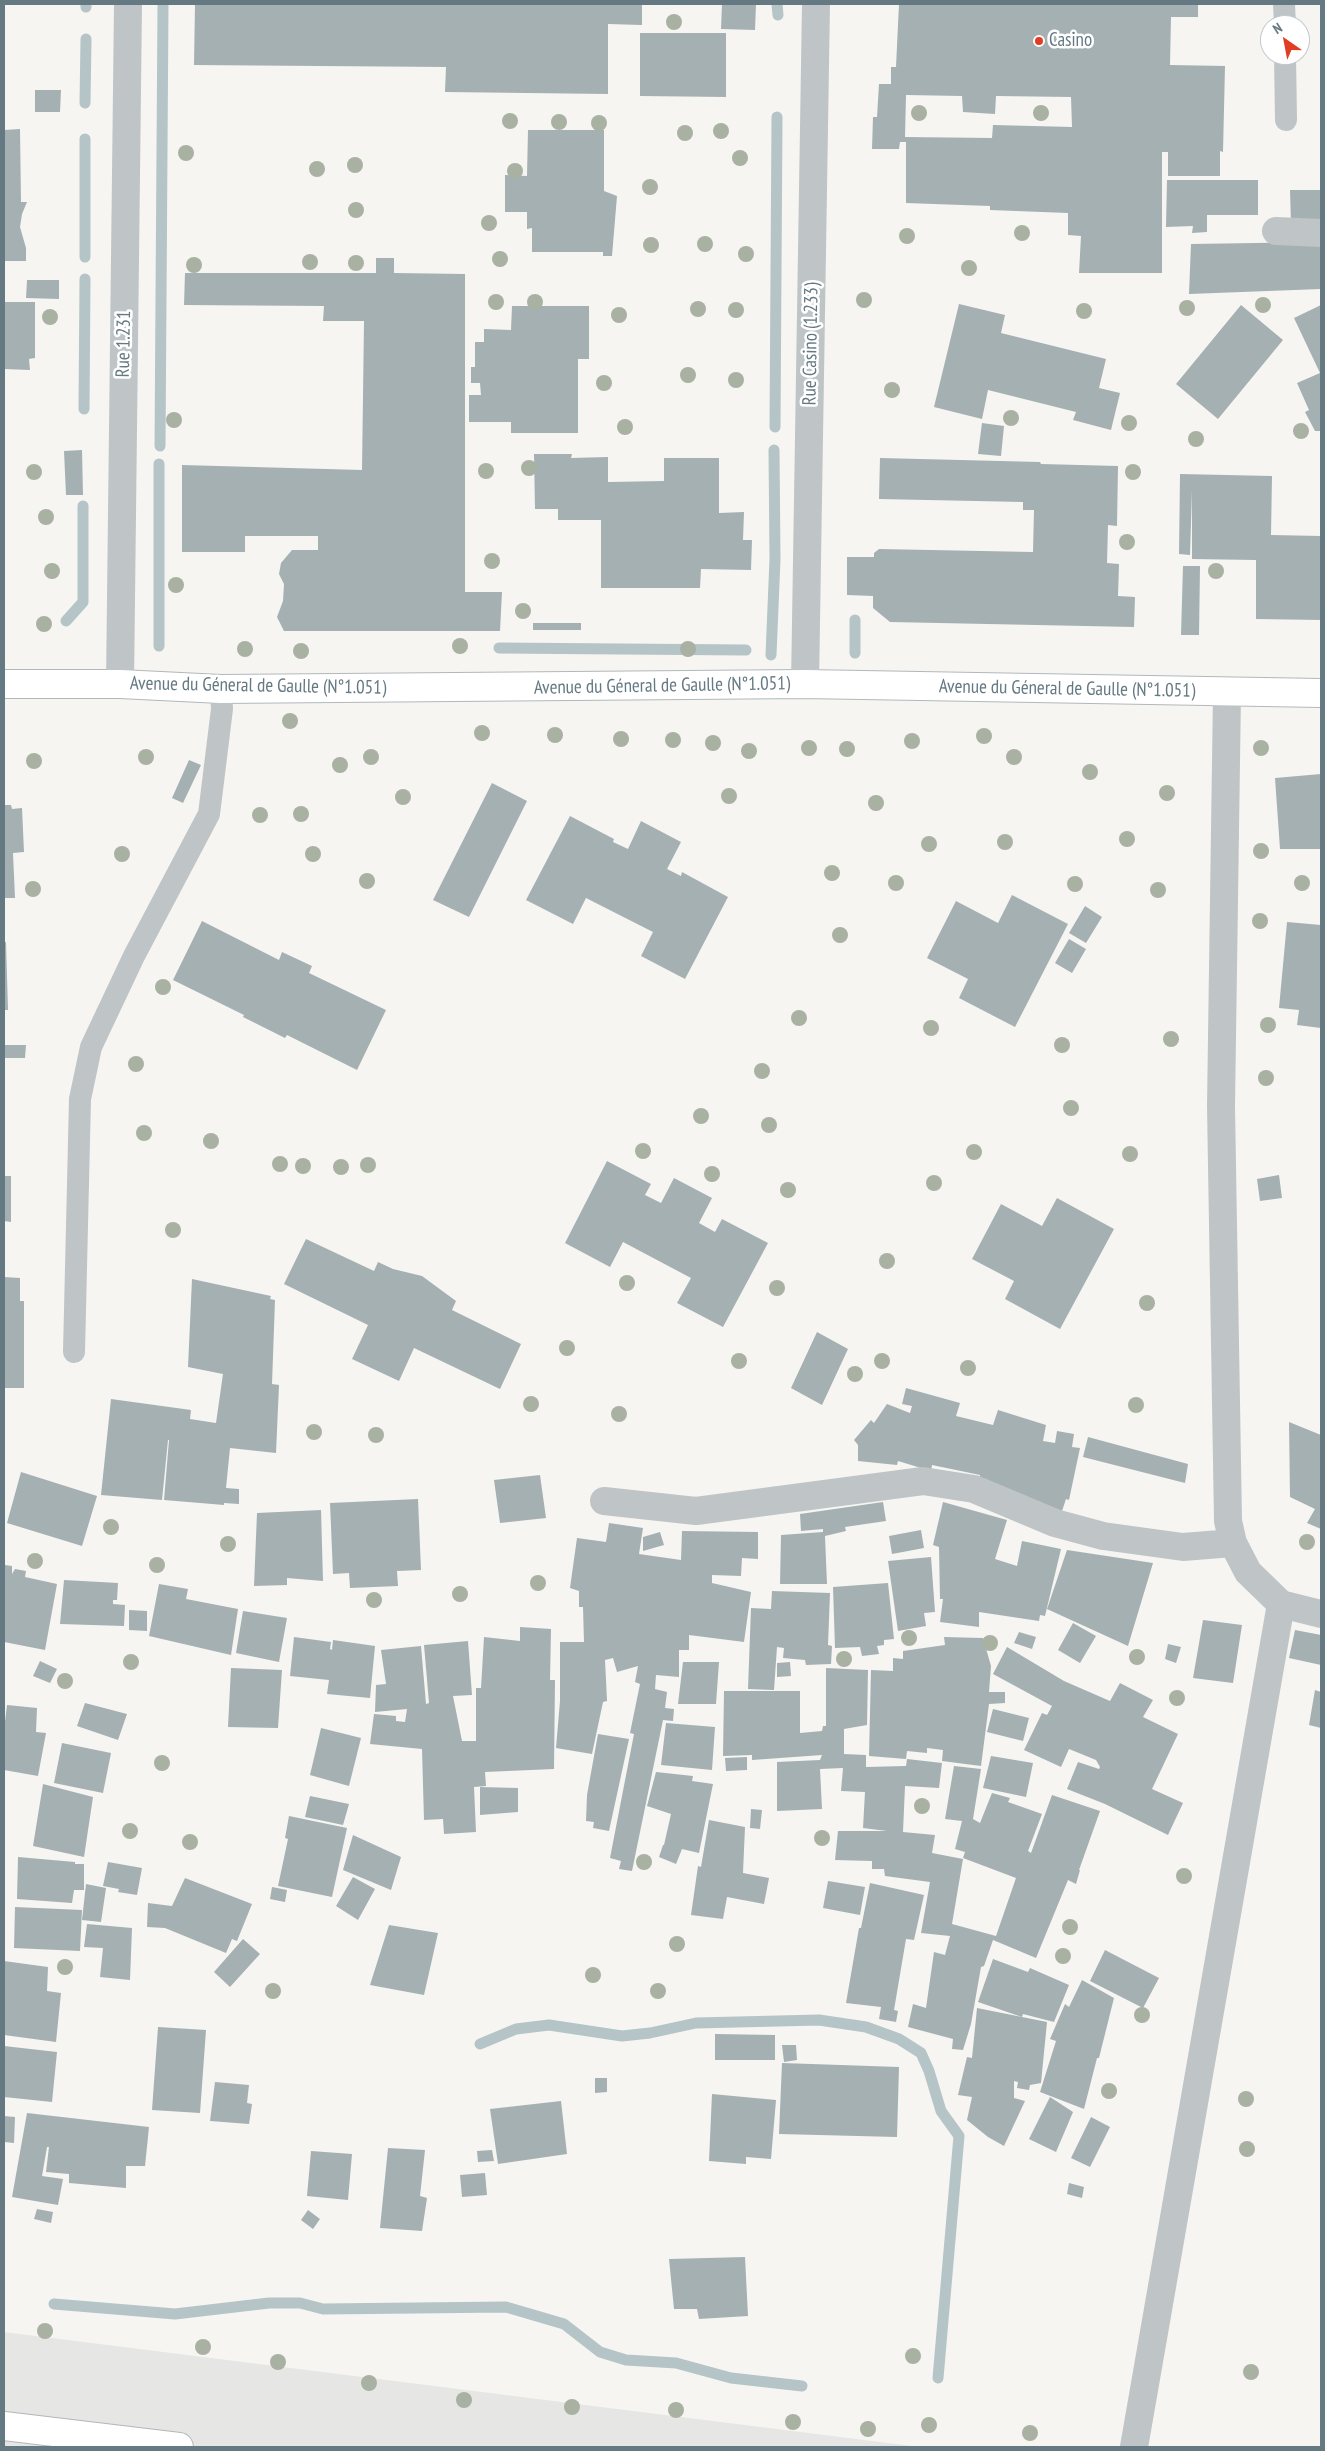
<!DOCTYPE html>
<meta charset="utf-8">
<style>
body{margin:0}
#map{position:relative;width:1325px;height:2451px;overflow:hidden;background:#f6f5f2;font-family:"PT Sans Narrow",sans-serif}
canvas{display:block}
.frame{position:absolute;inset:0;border:5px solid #657983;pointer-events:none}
.north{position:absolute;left:1260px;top:15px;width:50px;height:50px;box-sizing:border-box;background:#fff;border:1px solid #c1c9cd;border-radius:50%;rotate:327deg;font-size:14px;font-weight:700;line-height:20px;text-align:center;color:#657983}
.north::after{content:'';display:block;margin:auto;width:18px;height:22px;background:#e23c25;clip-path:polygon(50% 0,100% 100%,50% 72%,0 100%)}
</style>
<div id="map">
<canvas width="1325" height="2451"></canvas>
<div class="frame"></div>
<div class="north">N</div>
</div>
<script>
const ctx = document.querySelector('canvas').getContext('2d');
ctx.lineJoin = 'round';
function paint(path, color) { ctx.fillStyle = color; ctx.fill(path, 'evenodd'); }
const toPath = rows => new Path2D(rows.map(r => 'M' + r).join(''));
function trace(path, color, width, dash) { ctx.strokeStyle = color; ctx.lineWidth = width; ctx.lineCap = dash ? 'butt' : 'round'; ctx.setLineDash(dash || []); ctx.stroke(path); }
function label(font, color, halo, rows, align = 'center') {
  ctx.font = font + ' "PT Sans Narrow",sans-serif'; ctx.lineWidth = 5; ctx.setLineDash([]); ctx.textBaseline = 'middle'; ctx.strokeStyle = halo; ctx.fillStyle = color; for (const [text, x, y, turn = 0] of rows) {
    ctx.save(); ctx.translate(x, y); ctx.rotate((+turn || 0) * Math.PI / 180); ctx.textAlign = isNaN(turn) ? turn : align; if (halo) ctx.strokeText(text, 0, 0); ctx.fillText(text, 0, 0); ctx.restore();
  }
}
const built = toPath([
 [4,2332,920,2447,4,2447]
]);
const stream = toPath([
 [777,4,778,15],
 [86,7,86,4],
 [85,103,86,39],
 [85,257,85,139],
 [84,409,85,279],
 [775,427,777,117],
 [160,446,163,4],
 [855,620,855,653],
 [66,621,83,602,83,506],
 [159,646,159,464],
 [499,648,746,650],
 [771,655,775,559,774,450],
 [480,2044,516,2029,549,2025,622,2036,650,2033,696,2023,819,2020,866,2027,899,2039,921,2053,929,2071,941,2111,959,2136,938,2378],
 [54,2304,175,2314,269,2303,300,2303,323,2309,506,2307,564,2324,600,2352,626,2360,676,2363,731,2378,802,2386]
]);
const building = toPath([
 [195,4,642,4,642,25,608,24,608,94,445,92,446,67,194,65],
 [722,4,756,4,755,30,721,29],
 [899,4,1198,4,1198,17,1171,17,1170,65,1225,66,1223,152,1220,151,1220,176,1168,176,1168,152,1162,152,1162,273,1079,273,1081,236,1068,235,1068,213,990,210,990,206,906,203,906,142,900,142,899,149,872,149,873,117,877,117,879,84,891,84,891,67,896,67],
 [906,95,962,96,963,112,995,114,996,96,1071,97,1072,127,993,125,992,138,905,137],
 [640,33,726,33,726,97,640,96],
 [35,90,61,90,60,112,35,112],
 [20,129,21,202,27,202,22,214,20,227,26,248,26,261,4,261,4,130],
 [528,130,604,130,604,191,617,196,612,256,603,256,603,252,532,252,532,228,527,229,527,212,505,212,505,175,527,176],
 [1167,180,1258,180,1258,215,1207,215,1207,232,1192,233,1193,226,1166,227],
 [1290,190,1321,190,1321,224,1291,225],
 [1321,242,1321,289,1189,294,1191,244],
 [376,258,394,258,394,273,465,274,465,592,502,592,500,631,284,631,277,617,283,601,284,584,279,574,281,563,292,550,318,550,318,536,245,536,245,552,182,552,182,465,362,470,364,321,323,321,324,306,184,305,185,273,376,273],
 [27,280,59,280,59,299,26,298],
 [4,302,35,302,35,358,29,359,30,370,4,369],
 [959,304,1005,315,1001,333,1106,359,1099,388,1120,393,1111,430,1073,420,1076,412,988,390,982,419,934,407],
 [1241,305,1283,340,1218,419,1176,384],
 [1321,305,1321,431,1315,431,1305,412,1309,410,1297,383,1320,373,1294,318],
 [512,306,589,306,589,359,578,359,578,433,511,433,511,422,469,422,469,395,481,395,480,383,471,383,471,367,475,367,475,342,484,342,484,329,511,330],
 [982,423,1004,426,1001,456,978,454],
 [82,450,83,495,66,495,64,451],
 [534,454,572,454,571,458,608,457,608,482,664,481,664,458,719,458,719,513,744,512,743,540,752,540,751,570,701,569,700,588,601,588,601,520,558,520,558,509,535,509],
 [880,458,1040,462,1041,464,1118,466,1117,526,1108,525,1107,563,1119,564,1118,596,1135,597,1134,627,890,622,873,608,873,596,847,595,847,557,874,557,874,553,879,549,1033,552,1034,510,1023,510,1023,502,879,499],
 [1180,474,1272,476,1271,535,1321,536,1321,620,1256,619,1256,560,1192,559,1192,490,1190,555,1179,554],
 [1183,566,1200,566,1199,635,1181,635],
 [533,623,581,623,581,630,533,630],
 [189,760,201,765,183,803,172,798],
 [1321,774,1321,849,1280,849,1275,778],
 [492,783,527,801,469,917,433,900],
 [4,805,11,805,12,809,22,808,24,852,13,853,15,898,4,898],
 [570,816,614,839,613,842,628,849,641,821,681,842,667,869,681,876,682,872,728,897,685,979,641,956,653,932,586,898,573,924,526,900],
 [1012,895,1068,924,1015,1027,959,998,968,979,927,958,956,901,998,923],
 [1085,906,1102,917,1086,943,1069,933],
 [202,921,279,960,282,952,312,966,309,973,386,1010,357,1070,287,1035,285,1038,243,1017,244,1015,173,980],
 [1287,922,1321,925,1321,1028,1297,1025,1299,1010,1279,1008],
 [1069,939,1086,949,1072,973,1055,963],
 [4,942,6,942,8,1010,4,1010],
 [5,1045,26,1045,25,1058,5,1058],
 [607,1161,651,1184,645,1195,661,1203,674,1178,712,1198,699,1223,715,1232,722,1219,768,1243,723,1327,677,1303,691,1278,623,1242,610,1267,565,1243],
 [1279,1175,1282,1198,1260,1201,1257,1179],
 [4,1176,11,1176,11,1222,4,1221],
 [1057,1198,1114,1229,1060,1329,1005,1299,1014,1281,972,1259,1001,1204,1042,1226],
 [306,1239,374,1271,378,1262,393,1269,422,1276,456,1301,452,1310,521,1344,500,1389,414,1348,399,1381,352,1359,368,1325,284,1284],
 [4,1277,20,1278,20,1301,24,1301,24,1388,4,1388],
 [192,1279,271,1296,270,1299,275,1300,272,1384,279,1385,276,1453,230,1448,226,1488,239,1489,239,1504,224,1503,224,1505,164,1500,169,1440,168,1440,162,1500,101,1495,111,1399,191,1410,190,1419,216,1423,223,1374,188,1367],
 [817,1332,848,1349,822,1405,791,1388],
 [906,1388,960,1403,956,1416,993,1425,998,1410,1046,1425,1043,1441,1055,1443,1057,1431,1074,1434,1072,1447,1080,1448,1069,1500,1066,1499,1062,1511,980,1483,980,1475,932,1465,931,1471,898,1461,897,1465,858,1461,858,1445,854,1440,871,1420,874,1423,887,1404,910,1413,912,1406,902,1404],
 [1289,1422,1321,1435,1321,1529,1307,1523,1315,1509,1290,1497],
 [1088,1437,1188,1464,1185,1483,1083,1457],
 [21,1472,97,1496,82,1546,7,1523],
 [540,1475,546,1518,500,1523,494,1480],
 [418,1499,421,1570,397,1571,398,1586,350,1588,349,1573,333,1574,330,1503],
 [883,1502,886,1521,845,1527,846,1531,825,1536,827,1584,780,1584,781,1535,823,1532,823,1529,801,1531,800,1514],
 [943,1502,1007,1520,995,1559,1017,1566,1022,1541,1061,1549,1045,1616,1040,1615,1039,1621,979,1612,979,1627,940,1622,943,1599,940,1599,939,1547,933,1545],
 [321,1510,323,1581,287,1578,287,1585,254,1586,257,1513],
 [609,1523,643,1528,639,1554,681,1560,682,1531,758,1532,758,1559,742,1558,741,1576,712,1575,712,1583,751,1592,744,1642,689,1635,689,1650,679,1650,679,1677,656,1675,655,1689,667,1692,665,1708,674,1709,673,1721,663,1720,632,1871,619,1869,621,1861,610,1858,634,1734,630,1733,640,1684,635,1682,638,1666,617,1672,613,1658,605,1660,607,1701,603,1702,592,1754,556,1748,560,1701,560,1642,584,1642,583,1607,579,1607,579,1591,570,1588,577,1538,606,1542],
 [921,1530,924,1548,892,1554,889,1536],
 [660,1532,664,1545,643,1551,643,1537],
 [1067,1550,1153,1563,1128,1646,1047,1609],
 [931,1557,935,1612,924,1613,926,1626,898,1631,888,1561],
 [5,1565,12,1566,12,1574,15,1569,26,1571,25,1577,57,1584,45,1650,4,1642],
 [64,1580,118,1583,117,1600,113,1600,113,1604,125,1605,124,1626,60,1624],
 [888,1583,894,1639,884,1640,884,1645,877,1646,879,1654,862,1656,860,1647,835,1648,833,1587],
 [159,1584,188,1589,186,1599,238,1609,231,1655,149,1636],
 [772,1591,830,1593,828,1645,832,1646,831,1664,806,1665,805,1660,783,1658,784,1648,777,1647,774,1690,748,1689,751,1608,771,1609],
 [129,1610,147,1611,147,1631,129,1630],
 [243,1611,287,1618,279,1662,236,1653],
 [1203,1620,1242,1625,1233,1683,1193,1678],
 [1073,1623,1096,1636,1080,1663,1058,1650],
 [520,1627,551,1629,550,1680,555,1680,554,1769,485,1772,486,1786,474,1787,476,1832,444,1834,443,1819,424,1820,422,1749,370,1744,374,1714,396,1716,396,1721,405,1722,407,1709,375,1712,376,1685,386,1684,381,1650,421,1646,426,1704,429,1703,424,1645,468,1641,472,1695,453,1696,462,1741,476,1741,476,1688,481,1688,484,1637,520,1641],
 [1295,1630,1321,1635,1321,1665,1289,1658],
 [1019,1632,1036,1637,1032,1649,1014,1643],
 [294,1637,331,1642,330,1649,332,1650,333,1640,375,1646,370,1698,327,1694,329,1680,290,1676],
 [944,1637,983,1638,991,1666,989,1692,1005,1692,1005,1703,989,1704,981,1766,942,1761,943,1750,927,1748,927,1753,907,1751,906,1759,869,1756,871,1670,893,1671,893,1658,903,1659,903,1651,945,1645],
 [1168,1644,1181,1647,1176,1663,1165,1659],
 [1007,1647,1064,1681,1110,1701,1120,1683,1153,1700,1143,1717,1178,1734,1152,1789,1183,1803,1168,1835,1105,1804,1067,1789,1078,1762,1099,1769,1100,1767,1096,1760,1069,1749,1061,1767,1024,1750,1042,1713,1047,1715,1052,1706,993,1674],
 [40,1661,57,1669,50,1683,33,1676],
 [683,1662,719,1662,716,1704,678,1704],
 [790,1662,791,1676,777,1677,777,1663],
 [231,1668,282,1670,278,1728,228,1727],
 [826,1668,868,1670,867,1725,844,1729,844,1754,866,1755,866,1767,906,1766,907,1759,942,1763,939,1788,905,1786,903,1832,935,1835,932,1853,963,1859,952,1924,996,1936,1016,1878,963,1858,965,1852,955,1849,962,1821,945,1819,954,1766,981,1769,973,1819,980,1823,992,1793,1010,1798,1008,1802,1042,1814,1028,1851,1031,1853,1052,1795,1100,1811,1079,1870,1080,1870,1076,1884,1068,1880,1036,1958,993,1940,984,1966,981,1967,971,2024,963,2050,952,2049,953,2039,908,2027,913,2004,926,2008,934,1952,945,1955,950,1936,921,1933,930,1882,885,1876,884,1869,872,1869,872,1861,835,1860,838,1831,887,1831,863,1828,865,1792,841,1791,843,1768,820,1769,822,1809,777,1811,777,1762,820,1760,822,1755,752,1760,752,1755,723,1756,724,1691,800,1691,800,1733,822,1731,823,1726,826,1726],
 [1315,1690,1321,1692,1321,1728,1309,1725],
 [85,1703,127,1714,118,1740,77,1726],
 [7,1705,37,1708,36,1732,46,1733,38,1776,4,1770,4,1730],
 [993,1709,1029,1718,1023,1741,987,1732],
 [666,1723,715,1727,712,1770,661,1765],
 [321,1728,361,1738,349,1786,310,1775],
 [598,1734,629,1739,609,1831,593,1828,594,1822,586,1821,587,1795],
 [62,1743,111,1753,103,1793,54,1783],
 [991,1756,1033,1763,1026,1797,983,1788],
 [747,1757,747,1770,726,1771,725,1758],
 [656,1772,693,1776,692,1781,713,1784,699,1853,682,1849,676,1864,659,1857,663,1845,664,1845,671,1814,647,1806],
 [43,1784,93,1797,84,1857,33,1846],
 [480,1787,518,1788,518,1812,480,1815],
 [310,1796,349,1804,343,1825,305,1817],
 [751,1809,762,1810,760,1829,750,1828],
 [289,1816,347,1828,332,1897,278,1886,288,1839,285,1838],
 [709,1820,745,1827,743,1873,769,1878,764,1904,727,1897,723,1919,691,1915,698,1866,701,1867],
 [353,1835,401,1857,391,1890,343,1870],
 [18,1857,75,1862,75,1864,84,1864,84,1890,74,1890,72,1903,17,1899],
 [108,1862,142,1868,137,1895,118,1892,119,1889,103,1886],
 [353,1877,375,1889,358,1920,336,1906],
 [185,1878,252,1904,237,1941,232,1939,226,1953,165,1928,147,1927,148,1903,172,1906],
 [828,1881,865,1887,860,1915,823,1908],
 [870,1883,924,1895,914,1940,906,1939,894,2010,898,2011,896,2022,879,2019,881,2007,846,2003,859,1928,861,1928],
 [86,1884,106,1888,101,1922,82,1920],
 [272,1887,287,1890,285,1902,270,1899],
 [15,1907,82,1910,80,1951,14,1948],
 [87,1924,132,1928,130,1980,100,1977,103,1948,84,1947],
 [389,1925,438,1933,424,1995,370,1985],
 [243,1939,260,1954,230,1987,214,1972],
 [1105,1950,1159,1978,1143,2008,1090,1981],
 [993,1959,1028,1972,1030,1968,1069,1985,1054,2022,1023,2014,1022,2017,978,2002],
 [4,1961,48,1967,47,1991,61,1993,56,2042,4,2035],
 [1082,1980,1114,1998,1099,2058,1097,2058,1084,2109,1040,2092,1056,2041,1050,2039,1065,2004,1069,2007],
 [977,2008,1047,2022,1041,2083,1030,2085,1029,2090,1017,2088,1018,2082,1014,2081,1014,2098,1025,2101,1004,2146,988,2137,967,2120,972,2097,958,2095,967,2057,972,2058],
 [158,2027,206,2030,200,2113,152,2110],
 [715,2034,775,2035,775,2060,715,2060],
 [782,2045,796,2045,797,2060,784,2062],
 [4,2046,57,2052,52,2102,4,2097],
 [782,2063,899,2067,897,2137,779,2134],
 [595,2078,607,2078,607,2092,595,2093],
 [215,2082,249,2085,247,2103,252,2104,249,2124,210,2121],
 [712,2094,776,2100,771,2159,746,2157,746,2164,709,2161],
 [1050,2097,1073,2112,1056,2152,1029,2139],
 [561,2101,567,2154,498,2164,490,2109],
 [27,2113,149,2127,145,2166,126,2166,126,2188,69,2183,69,2174,46,2172,49,2147,47,2147,42,2176,63,2179,58,2205,12,2197],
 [4,2116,15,2117,14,2143,4,2142],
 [1091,2117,1110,2127,1090,2167,1071,2158],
 [388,2148,425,2150,420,2196,427,2198,422,2231,380,2228],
 [492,2150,494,2161,478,2162,477,2151],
 [311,2151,352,2154,348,2200,307,2196],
 [485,2173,487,2195,462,2197,460,2175],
 [1069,2183,1084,2187,1082,2198,1067,2194],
 [37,2209,53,2212,51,2223,34,2219],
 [308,2210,320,2219,313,2229,301,2220],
 [745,2257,748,2316,699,2319,697,2309,674,2309,669,2259]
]);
const service = toPath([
 [1284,4,1285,25],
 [1285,55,1286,120],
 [74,1352,80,1099,91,1047,134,956,209,814,222,709,221,689]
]);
const minor = toPath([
 [1276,231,1321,233],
 [120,684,128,4],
 [805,684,816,4],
 [1227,693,1221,1106,1228,1521,1233,1543,1248,1572,1281,1604,1321,1614],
 [604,1501,696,1511,923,1481,974,1489,1055,1523,1103,1536,1183,1547,1233,1543],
 [1134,2447,1281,1604]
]);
const secondary = toPath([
 [4,684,120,684,221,689,805,684,1321,693]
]);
const trunk = toPath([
 [4,2426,179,2447]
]);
const trees = [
 [674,22],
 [919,113],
 [1041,113],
 [510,121],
 [559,122],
 [599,123],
 [721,131],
 [685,133],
 [186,153],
 [740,158],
 [355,165],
 [317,169],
 [515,171],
 [650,187],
 [356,210],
 [489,223],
 [1022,233],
 [907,236],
 [705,244],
 [651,245],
 [746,254],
 [500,259],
 [310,262],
 [356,263],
 [194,265],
 [969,268],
 [864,300],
 [496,302],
 [535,302],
 [1263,305],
 [1187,308],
 [698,309],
 [736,310],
 [1084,311],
 [619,315],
 [50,317],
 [688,375],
 [736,380],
 [604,383],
 [892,390],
 [1011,418],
 [174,420],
 [1129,423],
 [625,427],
 [1301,431],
 [1196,439],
 [529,468],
 [486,471],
 [34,472],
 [1133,472],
 [46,517],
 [1127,542],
 [492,561],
 [52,571],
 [1216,571],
 [176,585],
 [523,611],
 [44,624],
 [460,646],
 [245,649],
 [688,649],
 [301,651],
 [290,721],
 [482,733],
 [555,735],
 [984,736],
 [621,739],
 [673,740],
 [912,741],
 [713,743],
 [809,748],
 [1261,748],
 [847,749],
 [749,751],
 [146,757],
 [371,757],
 [1014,757],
 [34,761],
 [340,765],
 [1090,772],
 [1167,793],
 [729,796],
 [403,797],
 [876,803],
 [301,814],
 [260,815],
 [1127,839],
 [1005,842],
 [929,844],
 [1261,851],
 [122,854],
 [313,854],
 [832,873],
 [367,881],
 [896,883],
 [1302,883],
 [1075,884],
 [33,889],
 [1158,890],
 [1260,921],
 [840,935],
 [163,987],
 [799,1018],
 [1268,1025],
 [931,1028],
 [1171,1039],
 [1062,1045],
 [136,1064],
 [762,1071],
 [1266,1078],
 [1071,1108],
 [701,1116],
 [769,1125],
 [144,1133],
 [211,1141],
 [643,1151],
 [974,1152],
 [1130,1154],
 [280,1164],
 [368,1165],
 [303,1166],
 [341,1167],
 [712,1174],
 [934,1183],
 [788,1190],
 [173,1230],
 [887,1261],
 [627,1283],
 [777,1288],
 [1147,1303],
 [567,1348],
 [739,1361],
 [882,1361],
 [968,1368],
 [855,1374],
 [531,1404],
 [1136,1405],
 [619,1414],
 [314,1432],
 [376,1435],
 [111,1527],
 [1307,1542],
 [228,1544],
 [35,1561],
 [157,1565],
 [538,1583],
 [460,1594],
 [374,1600],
 [909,1638],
 [990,1643],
 [1137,1657],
 [844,1659],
 [131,1662],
 [65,1681],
 [1177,1698],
 [162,1763],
 [922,1806],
 [130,1831],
 [822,1838],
 [190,1842],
 [644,1862],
 [1184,1876],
 [1070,1927],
 [677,1944],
 [1063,1956],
 [65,1967],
 [593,1975],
 [273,1991],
 [658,1991],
 [1142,2015],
 [1109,2091],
 [1246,2099],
 [1247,2149],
 [45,2331],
 [203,2347],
 [913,2356],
 [278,2362],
 [1251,2372],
 [369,2383],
 [464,2400],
 [572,2407],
 [676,2410],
 [793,2422],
 [929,2425],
 [868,2429],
 [1030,2433]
];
const markers = [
 [1039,41,5,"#e23c25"]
];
const poiNames = [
 ["Casino",1049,41]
];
const streetNames = [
 ["Rue 1.231",124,344,-89],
 ["Rue Casino (1.233)",811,344,-89],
 ["Avenue du Géneral de Gaulle (N°1.051)",258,686,1],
 ["Avenue du Géneral de Gaulle (N°1.051)",662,686,-1],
 ["Avenue du Géneral de Gaulle (N°1.051)",1067,689,1]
];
paint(built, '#e6e7e5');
trace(stream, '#b5c4c6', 11);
paint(building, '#a5b0b3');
trace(secondary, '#b1b8bb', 30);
trace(trunk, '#b2b7b9', 30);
trace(service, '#bfc4c6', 22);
trace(minor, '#bfc4c6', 28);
trace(secondary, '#fff', 28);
trace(trunk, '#fff', 28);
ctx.fillStyle = '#a9b1a3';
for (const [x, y] of trees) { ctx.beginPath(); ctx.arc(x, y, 8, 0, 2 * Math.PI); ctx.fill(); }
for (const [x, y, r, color] of markers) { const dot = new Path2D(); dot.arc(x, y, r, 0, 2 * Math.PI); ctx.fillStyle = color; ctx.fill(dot); trace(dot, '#fff', 2); }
label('19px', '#657983', '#fff', poiNames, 'left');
label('19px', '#657983', '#fff', streetNames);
</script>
